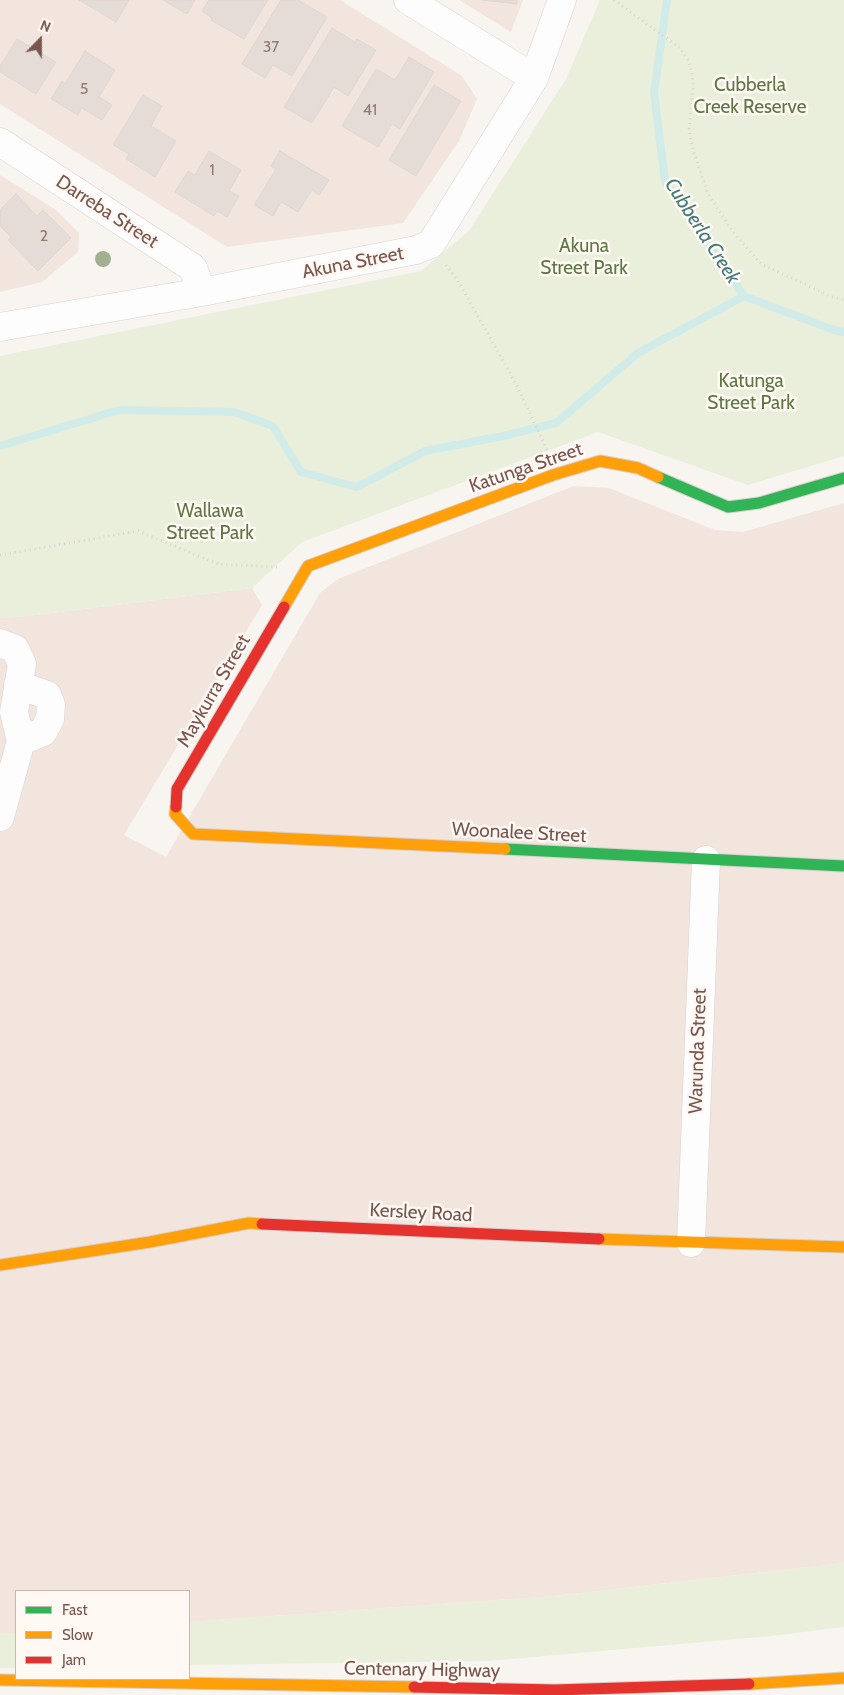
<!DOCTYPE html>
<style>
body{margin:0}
#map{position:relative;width:844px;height:1695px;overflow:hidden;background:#f8f4f0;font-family:Cabin,sans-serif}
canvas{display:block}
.legend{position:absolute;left:15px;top:1590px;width:175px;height:90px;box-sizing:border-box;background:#fff8f3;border:1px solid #c9b7b1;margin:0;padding:6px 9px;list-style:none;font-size:15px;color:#78564f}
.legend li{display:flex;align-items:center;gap:10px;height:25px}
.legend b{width:25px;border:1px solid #c9b7b1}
.north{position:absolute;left:15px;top:15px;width:50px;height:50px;-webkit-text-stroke:4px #fff8f3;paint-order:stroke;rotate:22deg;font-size:14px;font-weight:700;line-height:20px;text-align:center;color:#78564f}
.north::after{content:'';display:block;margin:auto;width:18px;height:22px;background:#78564f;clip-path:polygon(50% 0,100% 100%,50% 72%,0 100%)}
</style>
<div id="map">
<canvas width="844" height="1695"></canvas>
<ul class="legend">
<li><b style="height:6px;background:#30b455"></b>Fast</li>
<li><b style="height:6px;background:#ff9f0a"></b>Slow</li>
<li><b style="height:6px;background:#e5322d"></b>Jam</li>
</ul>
<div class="north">N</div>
</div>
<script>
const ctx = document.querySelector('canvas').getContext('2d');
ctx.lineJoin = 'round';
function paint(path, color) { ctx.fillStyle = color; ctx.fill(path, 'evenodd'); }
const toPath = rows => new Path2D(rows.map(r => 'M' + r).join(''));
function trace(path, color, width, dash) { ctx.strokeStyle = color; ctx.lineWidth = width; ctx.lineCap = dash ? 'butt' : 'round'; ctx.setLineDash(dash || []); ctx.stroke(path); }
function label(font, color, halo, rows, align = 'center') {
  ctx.font = font + ' Cabin,sans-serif'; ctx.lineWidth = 5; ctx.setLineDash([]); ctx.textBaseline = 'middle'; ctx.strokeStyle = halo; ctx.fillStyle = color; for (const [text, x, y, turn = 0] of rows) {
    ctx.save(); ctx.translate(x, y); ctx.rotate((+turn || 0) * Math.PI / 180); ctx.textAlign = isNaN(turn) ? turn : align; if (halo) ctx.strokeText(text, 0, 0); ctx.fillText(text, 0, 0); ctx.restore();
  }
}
const residential = toPath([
 [0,0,340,0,462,76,477,99,459,141,403,223,227,247,0,104],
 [459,0,523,0,511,32],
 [0,175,56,210,79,233,78,252,42,282,0,292],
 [574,486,609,488,715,530,743,532,844,503,844,1563,554,1596,189,1622,189,1591,16,1591,16,1634,0,1633,0,618,28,616,252,588,262,605,124,835,166,857,320,593,338,579]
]);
const green = toPath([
 [600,0,844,0,844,456,748,485,598,432,302,542,252,588,28,616,0,618,0,356,421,271,469,231,566,79],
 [844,1563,844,1627,771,1636,488,1661,189,1665,189,1622,554,1596],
 [0,1633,16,1634,16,1668,0,1668]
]);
const stream = toPath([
 [667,0,654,93,665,181,744,296,834,330,844,332],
 [0,446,119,410,234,412,273,426,301,472,357,487,425,451,503,436,556,423,638,353,744,296]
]);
const building = toPath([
 [79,0,129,0,116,22,79,0],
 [163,0,195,0,187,14,163,0],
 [209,0,268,0,244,39,211,20,212,18,202,11,209,0],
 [281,0,298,0,327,17,292,76,273,65,265,78,242,64,281,0],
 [482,0,517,0,517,4,482,0],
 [332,28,355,42,357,39,376,50,348,96,334,87,312,123,284,107,332,28],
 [17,39,56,62,36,94,0,72,0,66,17,39],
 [85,51,115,70,99,97,112,105,102,120,82,108,78,115,51,99,62,81,65,84,85,51],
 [409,57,434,72,400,129,392,124,378,147,342,126,376,69,395,80,409,57],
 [434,85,461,101,416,176,389,160,434,85],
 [143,95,162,106,151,126,176,141,155,177,126,159,129,154,113,145,143,95],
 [209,151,241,170,229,191,239,196,227,217,217,211,214,216,175,192,188,171,195,175,209,151],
 [280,151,329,180,319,195,312,190,298,212,281,202,273,216,254,205,276,169,271,166,280,151],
 [16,194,37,216,43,210,71,238,38,271,8,240,11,237,0,226,0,210,16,194]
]);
const path = toPath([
 [614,0,680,48,688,60,692,73,693,89,689,130,693,150,708,194,733,232,761,264,830,296,844,300],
 [446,265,458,281,515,382,547,450],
 [0,555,138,531,218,564,277,567]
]);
const street = toPath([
 [408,0,534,78],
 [0,142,193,268,202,292],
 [0,327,202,292,416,250,431,244,534,78,562,0],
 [0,643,15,649,22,664,14,712,21,741,0,817],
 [18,685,47,695,51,705,50,719,43,732,21,741],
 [691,1243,706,860]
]);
const fast = toPath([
 [658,477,728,507,759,503,844,478],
 [505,849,844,866]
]);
const slow = toPath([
 [284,607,308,566,553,475,600,461,638,468,658,477],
 [176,807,175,814,193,834,505,849],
 [599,1239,844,1247],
 [0,1265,150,1242,249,1223,262,1224],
 [0,1680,414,1687],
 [749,1684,844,1678]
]);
const jam = toPath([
 [176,807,177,789,284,607],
 [262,1224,599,1239],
 [414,1687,555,1690,749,1684]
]);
const trees = [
 [103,259]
];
const numberNames = [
 ["37",271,47],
 ["5",84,89],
 ["41",370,110],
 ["1",212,170],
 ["2",44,236]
];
const parkNames = [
 ["Cubberla",750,85],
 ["Creek Reserve",750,107],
 ["Akuna",584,246],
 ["Street Park",584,268],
 ["Katunga",751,381],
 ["Street Park",751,403],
 ["Wallawa",210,511],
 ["Street Park",210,533]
];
const streetNames = [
 ["Darreba Street",107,212,33],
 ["Akuna Street",353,263,-11],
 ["Katunga Street",526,468,-19],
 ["Maykurra Street",214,691,-60],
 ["Woonalee Street",519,833,3],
 ["Warunda Street",698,1051,-88],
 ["Kersley Road",421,1213,3],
 ["Centenary Highway",422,1670,1]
];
const waterNames = [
 ["Cubberla Creek",702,231,57]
];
paint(residential, '#f1e5de');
paint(green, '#e9efdb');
trace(stream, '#d1ebe9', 8);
paint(building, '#e5dbd7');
trace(building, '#e2d6d2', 1);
trace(street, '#d8d1ce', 29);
trace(fast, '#d8cfcc', 13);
trace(slow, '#d8cfcc', 13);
trace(jam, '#d8cfcc', 13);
trace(path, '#dbd2d0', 3, [1, 4]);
trace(street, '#fefdfd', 28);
trace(fast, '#30b455', 11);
trace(slow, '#ff9f0a', 11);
trace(jam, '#e5322d', 11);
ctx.fillStyle = '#a2b091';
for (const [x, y] of trees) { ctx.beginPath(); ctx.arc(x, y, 8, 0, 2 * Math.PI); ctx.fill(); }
label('16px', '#957a73', null, numberNames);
label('19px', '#5c7843', '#fff8f3', parkNames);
label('19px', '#78564f', '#fff8f3', streetNames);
label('italic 20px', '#427c7c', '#fff8f3', waterNames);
</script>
